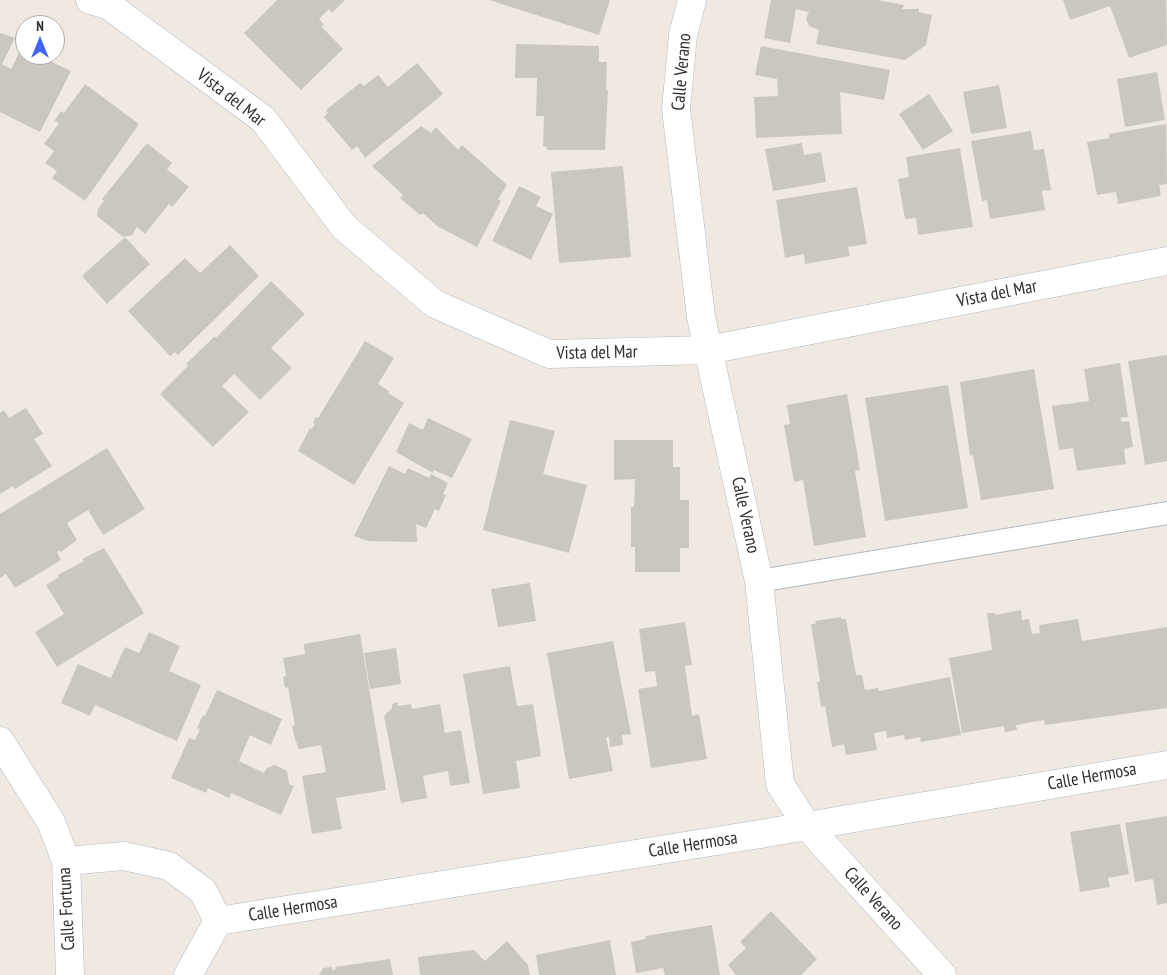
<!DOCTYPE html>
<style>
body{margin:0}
#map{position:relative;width:1167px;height:975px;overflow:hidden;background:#efe9e1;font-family:"PT Sans Narrow",sans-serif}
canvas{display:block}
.north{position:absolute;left:15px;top:15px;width:50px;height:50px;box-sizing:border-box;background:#fff;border:1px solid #ababab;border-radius:50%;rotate:0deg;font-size:14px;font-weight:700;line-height:20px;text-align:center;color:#2e2e2e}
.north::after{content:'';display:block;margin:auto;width:18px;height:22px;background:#4264fb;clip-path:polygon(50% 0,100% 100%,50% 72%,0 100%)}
</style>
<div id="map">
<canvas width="1167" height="975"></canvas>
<div class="north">N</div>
</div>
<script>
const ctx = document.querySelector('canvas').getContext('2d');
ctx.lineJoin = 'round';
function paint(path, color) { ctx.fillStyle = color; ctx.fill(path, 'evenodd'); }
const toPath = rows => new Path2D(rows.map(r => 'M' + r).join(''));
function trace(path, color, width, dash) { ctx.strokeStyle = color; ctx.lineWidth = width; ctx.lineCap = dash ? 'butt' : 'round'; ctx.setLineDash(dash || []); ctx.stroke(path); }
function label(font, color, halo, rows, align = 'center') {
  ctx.font = font + ' "PT Sans Narrow",sans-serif'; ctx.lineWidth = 4.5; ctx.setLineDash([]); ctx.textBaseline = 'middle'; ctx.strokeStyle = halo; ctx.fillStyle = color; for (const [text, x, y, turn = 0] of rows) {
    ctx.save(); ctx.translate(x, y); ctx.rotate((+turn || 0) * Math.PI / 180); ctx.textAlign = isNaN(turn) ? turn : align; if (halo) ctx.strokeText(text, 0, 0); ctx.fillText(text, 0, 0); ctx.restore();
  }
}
const building = toPath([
 [277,0,345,0,332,13,329,9,319,19,324,24,322,27,343,49,301,90,244,33],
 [489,0,610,0,599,35],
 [771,0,877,0,904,5,902,9,919,9,919,12,932,15,926,45,905,60,816,44,819,30,809,26,806,18,809,12,796,9,790,43,764,38],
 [1063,0,1166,0,1167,45,1129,58,1110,6,1070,20],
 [0,33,15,38,2,64,11,69,22,47,25,49,25,55,37,55,71,71,40,132,0,112],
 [516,44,599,46,599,62,607,62,606,90,608,90,605,150,547,150,547,147,543,146,544,116,536,116,537,78,515,78],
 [761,46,890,70,884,100,840,92,842,134,756,138,754,97,778,96,777,79,755,75],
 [417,63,443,94,365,158,357,146,352,150,324,117,328,113,326,110,360,83,364,86,378,75,388,87],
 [1157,72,1165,120,1125,127,1117,79],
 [85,84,139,124,85,201,52,178,57,171,45,163,54,151,44,144,59,123,54,121,61,111,64,113],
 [999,85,1007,128,971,134,963,92],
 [929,94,953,131,923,150,899,114],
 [1166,124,1167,184,1159,185,1161,196,1118,204,1116,192,1097,195,1087,142,1109,138,1109,134],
 [421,126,431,133,436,127,458,150,462,145,507,185,498,199,501,201,477,247,437,226,423,213,420,215,400,198,403,195,372,166],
 [1031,131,1034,150,1044,149,1051,190,1042,191,1045,210,990,219,987,200,982,201,971,141],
 [147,143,172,163,167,169,189,187,172,207,169,204,145,234,137,227,132,235,123,237,97,216,98,209,104,201,102,199],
 [802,143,804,155,821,152,826,182,773,191,765,149],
 [960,148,973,227,918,235,916,218,905,219,898,179,909,177,906,157],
 [623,166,631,257,559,263,551,172],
 [519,186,541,197,536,206,553,214,531,260,492,241],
 [857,187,867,244,848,247,850,256,805,264,804,254,785,258,776,200],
 [125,237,150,264,107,304,82,276],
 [230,245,259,276,178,355,175,352,170,356,128,311,185,258,200,273],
 [271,281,305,314,271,348,292,368,260,400,234,374,222,386,249,412,213,447,160,394,188,366,186,364,215,336,216,338],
 [365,341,394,358,378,384,389,391,388,393,404,403,354,485,298,451,310,428,312,429,315,424,313,423,316,417,318,418],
 [1167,355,1167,461,1145,465,1128,361],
 [1120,363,1128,417,1120,418,1122,422,1129,421,1133,447,1124,449,1126,464,1077,471,1073,448,1059,450,1052,406,1089,401,1084,369],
 [1034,369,1054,489,981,500,973,455,970,456,960,382],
 [948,385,968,508,885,521,865,398],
 [847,394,860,470,855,471,866,537,814,546,803,480,794,482,784,425,790,424,787,405],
 [26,408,43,434,34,439,52,466,15,489,13,486,0,494,0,413,4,410,9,418],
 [428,418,472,439,452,478,434,470,433,473,396,452,409,423,423,430],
 [510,420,555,431,543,474,587,485,569,553,483,530],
 [614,440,673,440,673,467,680,467,680,500,689,500,689,548,680,548,680,572,635,572,635,547,631,547,631,507,634,507,635,479,614,480],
 [107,448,145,509,103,535,88,510,67,523,77,540,61,552,60,550,57,552,61,560,15,588,6,574,0,578,0,514],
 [389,466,405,474,408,468,429,478,431,474,448,483,443,494,446,495,439,511,435,509,426,528,416,524,417,542,368,541,354,536],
 [104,548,144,613,57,667,35,632,64,614,46,585,59,577,58,575,84,561,82,559],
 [530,583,536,621,498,627,491,589],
 [1021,610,1022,620,1029,619,1032,634,1040,633,1039,625,1078,619,1082,641,1167,627,1167,708,1045,725,1044,720,1016,725,1017,730,1005,732,1004,726,962,733,949,658,992,650,987,613,995,613,995,615],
 [841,617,841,619,846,619,856,675,862,675,865,690,878,688,879,691,950,677,961,735,921,742,920,737,905,740,904,735,887,738,886,731,874,733,877,750,846,755,844,744,832,747,825,706,821,707,817,682,820,681,811,624,816,624,815,621],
 [685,622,692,665,685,666,692,716,699,714,707,759,651,768,638,689,657,686,655,671,645,672,639,629],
 [149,632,180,646,169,671,201,685,177,741,95,705,90,716,61,703,78,664,111,678,125,647,139,653],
 [360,634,386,790,336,798,342,829,312,834,302,776,326,772,321,745,299,749,295,739,292,726,295,725,288,687,285,688,283,677,286,676,283,658,305,654,304,644],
 [613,641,631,734,622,735,623,745,610,747,609,737,606,737,613,771,569,779,547,653],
 [396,648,401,684,370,689,364,653],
 [510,666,517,706,533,704,541,756,516,761,520,788,483,794,463,674],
 [217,690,282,719,271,745,250,735,239,761,264,773,267,768,275,765,287,771,289,784,294,786,281,815,231,793,229,798,208,788,206,793,171,778,189,738,195,740,200,729,197,728,203,715,205,716],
 [398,702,398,706,411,704,412,709,440,704,445,733,461,730,470,783,450,786,448,771,423,776,427,798,401,803,384,716,392,708,392,704],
 [1167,816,1167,903,1157,905,1153,879,1135,882,1125,823],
 [1120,824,1129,874,1108,878,1110,887,1080,892,1070,832],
 [771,911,817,959,801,975,736,975,728,965,746,948,740,942],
 [712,925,720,975,665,975,663,968,636,973,631,942,646,939,645,936],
 [610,940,616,975,539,975,536,955],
 [507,941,528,965,530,975,420,975,418,957,474,950,485,961],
 [390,959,393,975,319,975,323,968,332,967,332,970,336,969,335,967]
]);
const service = toPath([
 [759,581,1167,513]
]);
const minor = toPath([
 [90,0,108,5,263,119,344,227,435,304,549,354,708,350,1167,261],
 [692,0,683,35,676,109,701,317,759,581,780,784,807,826,942,975],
 [0,741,51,822,66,861,70,975],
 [66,861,124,856,169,866,203,891,218,921],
 [188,975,218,921,760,834,1167,765]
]);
const streetNames = [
 ["Calle Verano",682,72,-85],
 ["Vista del Mar",231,98,38],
 ["Vista del Mar",997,294,-11],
 ["Vista del Mar",597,353,-1],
 ["Calle Verano",745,515,78],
 ["Calle Hermosa",1092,777,-10],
 ["Calle Hermosa",693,845,-9],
 ["Calle Verano",873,899,48],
 ["Calle Fortuna",67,909,-93],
 ["Calle Hermosa",293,909,-9]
];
paint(building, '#cbc7bf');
trace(service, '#b4b7c1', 24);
trace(minor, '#b4b7c1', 29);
trace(service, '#fff', 22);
trace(minor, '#fff', 28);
label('18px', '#2e2e2e', '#fff', streetNames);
</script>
